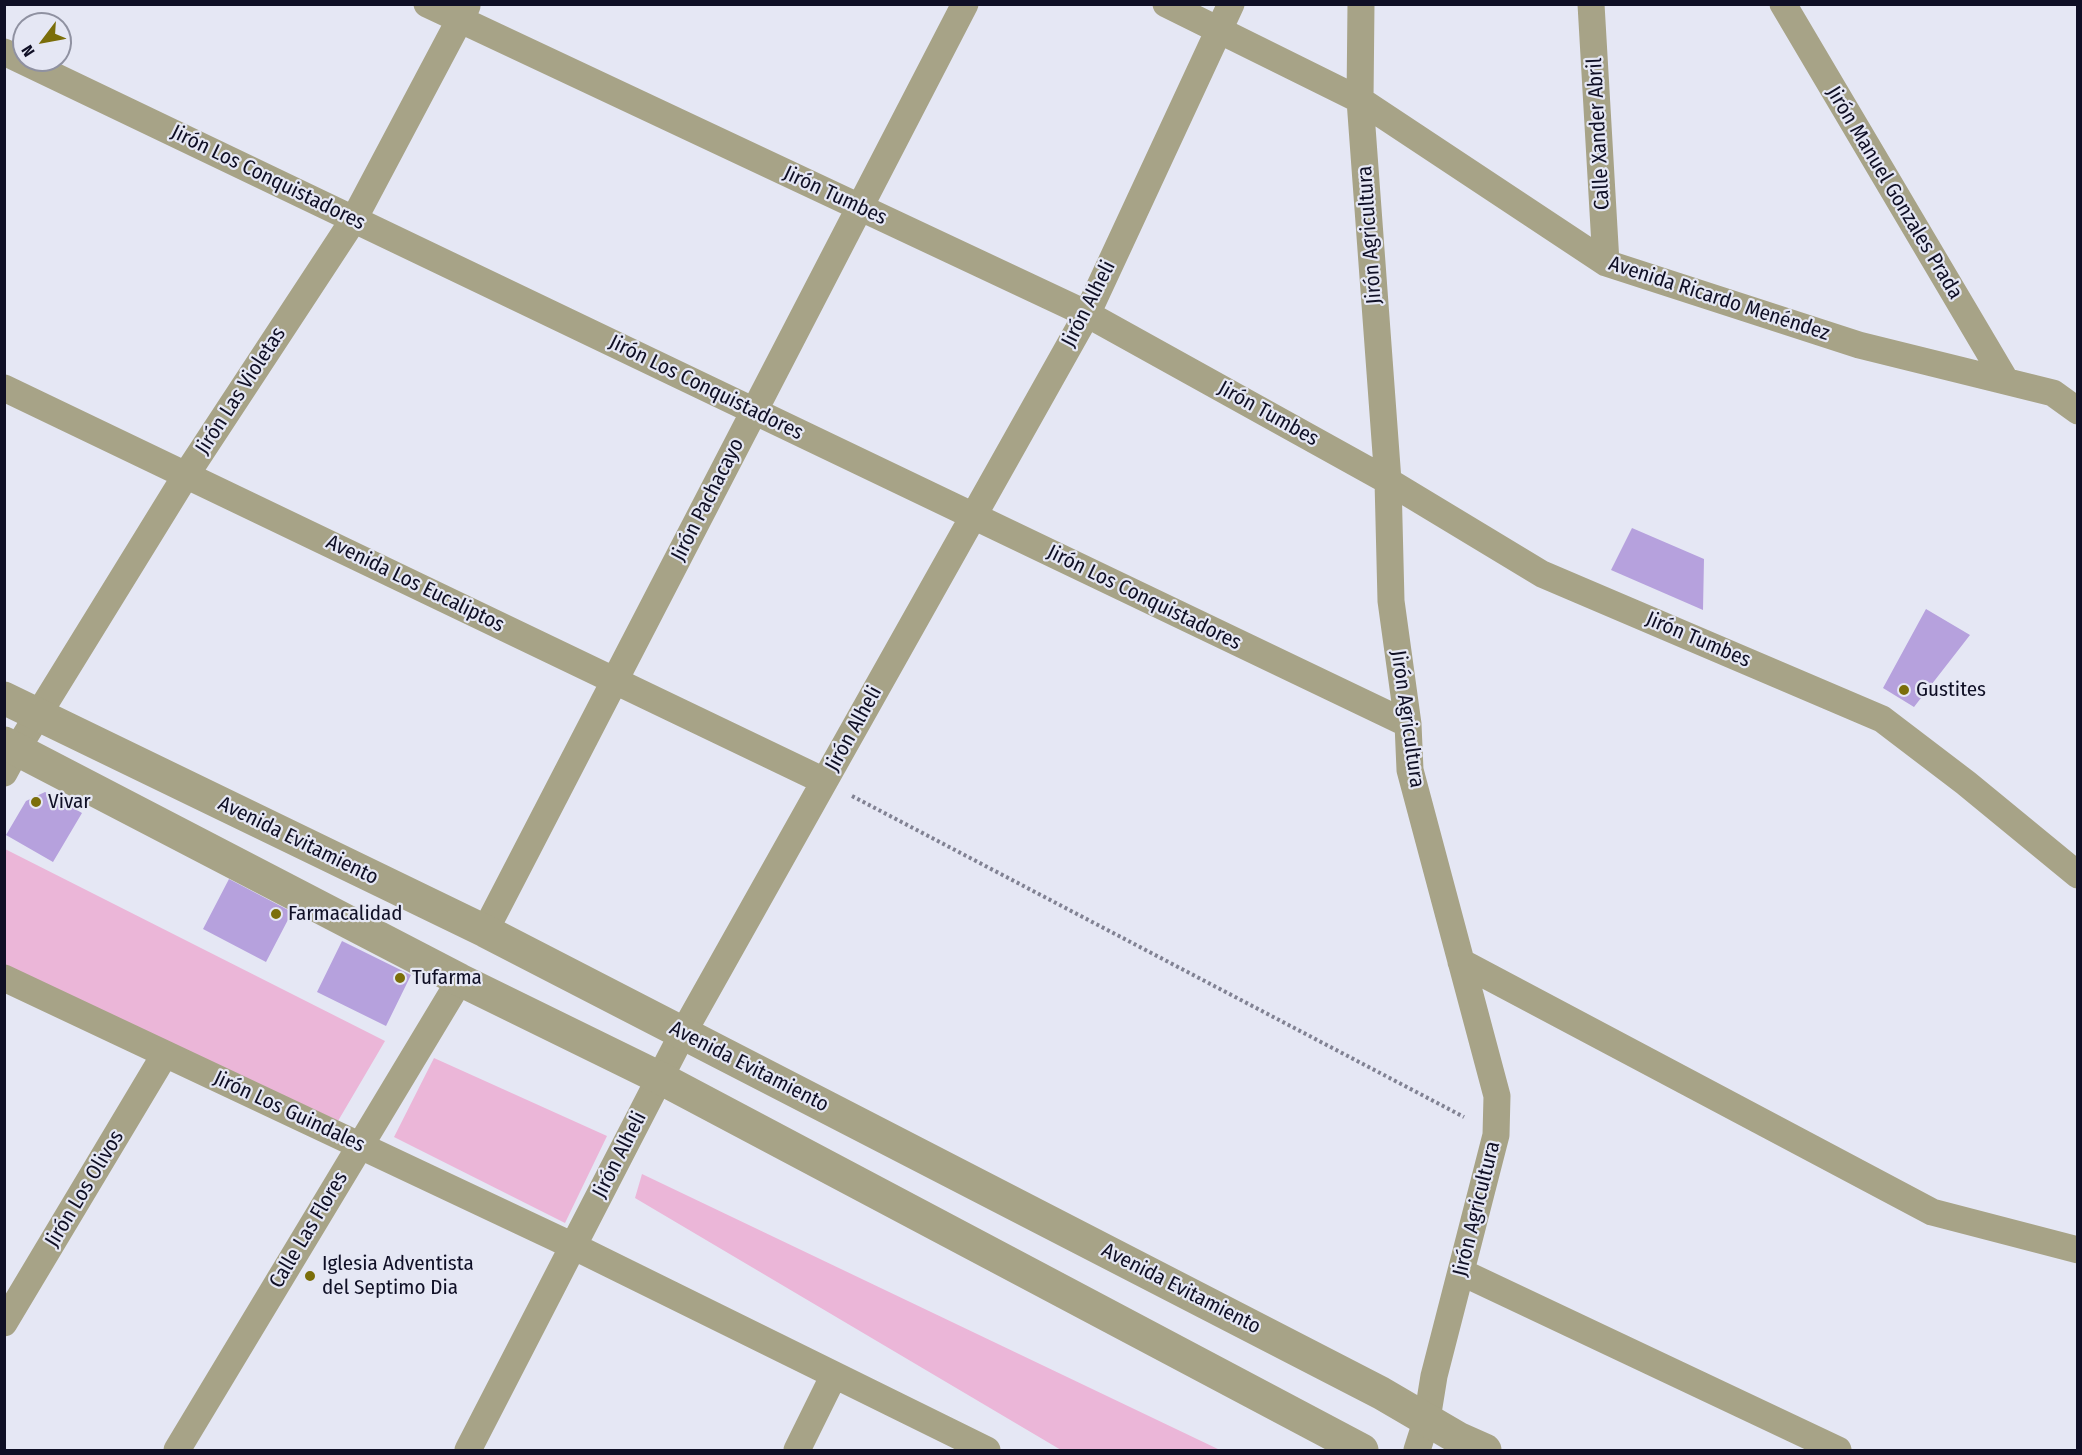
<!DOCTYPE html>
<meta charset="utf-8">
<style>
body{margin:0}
#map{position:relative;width:2082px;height:1455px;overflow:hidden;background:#e5e7f4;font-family:"Fira Sans Condensed",sans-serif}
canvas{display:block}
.frame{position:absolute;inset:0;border:6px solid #0f0f25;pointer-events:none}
.north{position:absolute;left:12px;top:12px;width:60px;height:60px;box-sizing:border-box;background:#e5e7f4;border:2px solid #8f91a1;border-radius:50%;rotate:238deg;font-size:16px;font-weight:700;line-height:24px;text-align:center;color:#0f0f25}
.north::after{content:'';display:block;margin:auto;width:21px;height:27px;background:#7b6e0a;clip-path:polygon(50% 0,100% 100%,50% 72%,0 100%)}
</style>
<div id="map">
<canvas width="2082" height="1455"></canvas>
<div class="frame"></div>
<div class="north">N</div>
</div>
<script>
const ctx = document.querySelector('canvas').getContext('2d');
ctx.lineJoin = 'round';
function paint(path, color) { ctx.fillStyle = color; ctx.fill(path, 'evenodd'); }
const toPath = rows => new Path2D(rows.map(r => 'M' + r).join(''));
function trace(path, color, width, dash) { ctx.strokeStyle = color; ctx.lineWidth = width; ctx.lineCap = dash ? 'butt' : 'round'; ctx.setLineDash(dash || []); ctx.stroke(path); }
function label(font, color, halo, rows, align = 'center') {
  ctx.font = font + ' "Fira Sans Condensed",sans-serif'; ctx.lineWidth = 4.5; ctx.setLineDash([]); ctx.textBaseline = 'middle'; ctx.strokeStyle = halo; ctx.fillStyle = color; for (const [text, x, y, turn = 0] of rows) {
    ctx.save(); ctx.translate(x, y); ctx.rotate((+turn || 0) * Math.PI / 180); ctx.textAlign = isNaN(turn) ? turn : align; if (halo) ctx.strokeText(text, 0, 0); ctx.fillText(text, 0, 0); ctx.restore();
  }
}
const green = toPath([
 [5,849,385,1041,338,1121,5,966],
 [434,1058,607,1136,565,1223,394,1137],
 [642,1174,1220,1450,1061,1450,635,1198]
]);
const building = toPath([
 [1632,528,1704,559,1703,610,1611,570],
 [1926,609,1970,635,1914,707,1883,688],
 [45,792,82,813,53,862,6,835,26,801],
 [229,879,292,912,266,962,203,929],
 [342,941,411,975,386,1026,317,992]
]);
const path = toPath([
 [852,796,1464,1117]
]);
const minor = toPath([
 [427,4,1087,314,1388,481,1542,574,1882,719,1966,783,2078,875],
 [1166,4,1360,100,1606,263,1859,345,2053,393,2078,411],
 [1361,4,1360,100,1388,481,1391,601,1408,724,1410,770,1497,1096,1496,1135,1434,1376,1427,1419,1417,1450],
 [1591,4,1606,263],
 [1783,4,2006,381],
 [4,52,1408,724],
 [4,388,824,781],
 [4,773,17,749,186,475,354,219,467,6],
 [485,931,965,4],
 [1461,962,1932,1212,2078,1250],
 [4,978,573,1246,987,1450],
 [1461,1272,1838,1450],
 [4,1323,165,1054],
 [177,1450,460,980],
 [468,1450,683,1033,1087,314,1231,4],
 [797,1450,834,1375]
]);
const tertiary = toPath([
 [4,698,485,931,1381,1393,1458,1438,1485,1450],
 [4,743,460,980,660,1078,1362,1450]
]);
const markers = [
 [1904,690,6,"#7b6e0a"],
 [36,802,6,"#7b6e0a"],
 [276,914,6,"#7b6e0a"],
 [400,978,6,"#7b6e0a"],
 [310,1276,6,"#7b6e0a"]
];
const streetNames = [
 ["Calle Xander Abril",1599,134,-93],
 ["Jirón Los Conquistadores",268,178,26],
 ["Jirón Manuel Gonzales Prada",1894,193,59],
 ["Jirón Tumbes",835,196,25],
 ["Jirón Agricultura",1370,235,-94],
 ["Avenida Ricardo Menéndez",1719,299,18],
 ["Jirón Alheli",1089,304,-63],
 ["Jirón Los Conquistadores",706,388,26],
 ["Jirón Las Violetas",241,391,-57],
 ["Jirón Tumbes",1268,414,29],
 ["Jirón Pachacayo",708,500,-63],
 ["Avenida Los Eucaliptos",415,584,26],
 ["Jirón Los Conquistadores",1144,598,26],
 ["Jirón Tumbes",1698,640,23],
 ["Jirón Agricultura",1407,719,82],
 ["Jirón Alheli",854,729,-61],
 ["Avenida Evitamiento",298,841,26],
 ["Avenida Evitamiento",749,1067,27],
 ["Jirón Los Guindales",289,1112,25],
 ["Jirón Alheli",620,1155,-63],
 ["Jirón Los Olivos",85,1189,-59],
 ["Jirón Agricultura",1477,1209,-76],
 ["Calle Las Flores",309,1230,-59],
 ["Avenida Evitamiento",1181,1289,27]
];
const poiNames = [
 ["Gustites",1916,690],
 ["Vivar",48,802],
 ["Farmacalidad",288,914],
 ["Tufarma",412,978],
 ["Iglesia Adventista",322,1264],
 ["del Septimo Dia",322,1288]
];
paint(green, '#ebb6d8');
paint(building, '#b6a1dd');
trace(path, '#818293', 4, [3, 3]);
trace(minor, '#a7a387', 27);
trace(tertiary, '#a7a387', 33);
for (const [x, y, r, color] of markers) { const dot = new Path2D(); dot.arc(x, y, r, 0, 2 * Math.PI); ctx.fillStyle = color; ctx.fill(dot); trace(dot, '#e5e7f4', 2); }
label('21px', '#0f0f25', '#e5e7f4', streetNames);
label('21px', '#0f0f25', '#e5e7f4', poiNames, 'left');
</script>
